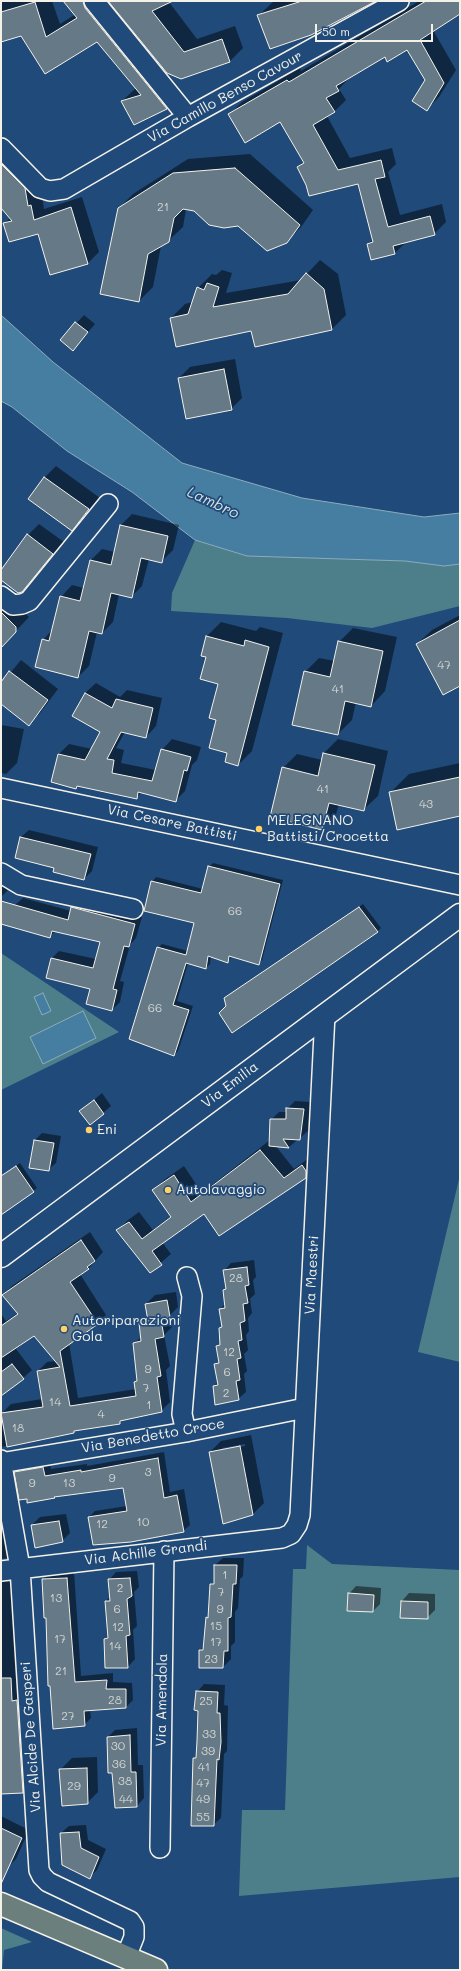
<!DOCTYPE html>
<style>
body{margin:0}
#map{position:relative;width:461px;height:1971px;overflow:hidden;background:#1f4a7a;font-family:Mali,sans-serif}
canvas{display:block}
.frame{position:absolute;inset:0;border:2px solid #f4f1e8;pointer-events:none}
.scale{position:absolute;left:315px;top:24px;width:118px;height:18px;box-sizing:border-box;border:2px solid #f4f1e8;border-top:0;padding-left:5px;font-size:12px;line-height:14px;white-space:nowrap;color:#f4f1e8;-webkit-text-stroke:3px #1f4a7a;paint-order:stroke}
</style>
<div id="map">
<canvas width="461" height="1971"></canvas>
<div class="frame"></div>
<div class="scale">50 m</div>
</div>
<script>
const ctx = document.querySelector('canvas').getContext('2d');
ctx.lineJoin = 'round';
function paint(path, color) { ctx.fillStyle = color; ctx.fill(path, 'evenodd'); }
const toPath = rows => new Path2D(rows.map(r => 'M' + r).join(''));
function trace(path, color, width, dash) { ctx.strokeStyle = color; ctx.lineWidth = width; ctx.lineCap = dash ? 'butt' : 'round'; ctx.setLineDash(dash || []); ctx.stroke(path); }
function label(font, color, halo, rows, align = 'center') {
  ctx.font = font + ' Mali,sans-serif'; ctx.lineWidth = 3.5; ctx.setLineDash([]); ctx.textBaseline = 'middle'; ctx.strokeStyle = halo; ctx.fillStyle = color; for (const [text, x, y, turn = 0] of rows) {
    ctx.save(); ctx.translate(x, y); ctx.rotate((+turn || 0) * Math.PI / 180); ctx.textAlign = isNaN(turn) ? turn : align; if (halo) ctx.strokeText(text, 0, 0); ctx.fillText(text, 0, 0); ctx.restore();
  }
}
const green = toPath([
 [195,540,247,556,405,561,444,566,460,564,460,606,372,628,287,618,171,611,172,593],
 [1,953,119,1032,1,1090],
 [460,1175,460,1362,418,1352],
 [307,1545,332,1564,460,1570,460,1877,239,1896,242,1810,285,1810,293,1569,306,1569],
 [1,1928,32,1942,4,1950,2,1970]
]);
const water = toPath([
 [1,315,53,362,182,463,302,498,424,517,460,513,460,564,444,566,405,561,247,556,195,540,132,492,67,451,12,407,1,401,1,315],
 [43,993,51,1011,42,1015,34,997,43,993],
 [83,1011,96,1038,43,1064,30,1037,83,1011]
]);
const shadow = toPath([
 [1,1,52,1,60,24,76,14,65,1,104,1,180,94,166,108,135,124,122,101,136,88,97,40,45,72,22,35,1,41],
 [109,1,170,1,169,2,197,39,235,26,243,48,230,61,181,78],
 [274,1,374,1,259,15],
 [419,1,460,1,460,15,459,14,433,30,456,70,439,97,427,109,426,80,407,49,385,56,350,77,339,89,346,100,334,112,327,116,350,158,392,148,396,164,388,172,400,215,442,204,446,222,434,234,406,242,395,253,368,244,373,239,359,183,307,185,298,168,304,161,281,120,230,114,242,102,300,68,301,71],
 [1,139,42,195,44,209,82,197,99,252,88,263,39,232,4,224,10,218,1,206],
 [250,154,313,210,301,227,286,242,194,210,186,209,183,227,168,241,161,246,153,287,139,301,118,209,133,194,188,159],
 [320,260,338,274,346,315,332,329,255,346,252,329,171,318,185,304,193,302,198,288,212,274,216,275,222,270,232,273,226,293,301,280],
 [84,315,95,324,73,350,61,340],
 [235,359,242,398,231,409,179,378,190,367],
 [56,466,100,498,72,530,29,499,45,477],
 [132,514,179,525,173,550,161,562,149,559,142,586,131,597,119,594,113,622,102,633,97,632,89,666,78,677,43,640,53,629,61,597,72,585,84,588,91,560,102,549,115,552,121,525],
 [39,524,64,542,22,591,1,579,1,571,28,535],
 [1,591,29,617,1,647],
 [460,615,460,685,417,644,432,630],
 [221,622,256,631,260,627,283,633,252,751,238,765,228,752,217,720,219,683,207,656,207,636],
 [353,628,397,637,385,691,371,706,356,702,352,720,338,734,305,672,319,658,335,661,339,642],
 [21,660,58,689,40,713,29,724,1,703,1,684],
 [96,683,120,697,127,690,162,698,156,726,146,737,125,732,116,748,124,750,121,763,156,770,162,750,172,739,201,747,197,760,192,765,185,791,175,801,142,792,136,798,78,786,76,788,52,782,59,754,69,744,92,749,101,731,85,693],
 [1,725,24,729,17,763,6,774,1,773],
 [338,739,388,751,378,796,363,810,339,804,336,814,322,829,283,768,297,754,322,760,324,753],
 [460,763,460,815,390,793,409,774],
 [29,830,98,847,92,871,84,879,55,867,21,837],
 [213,863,283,880,262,960,258,964,232,956,228,962,211,956,210,964,206,968,188,963,177,1001,193,1006,178,1051,174,1055,158,948,162,944,188,951,195,922,152,882,156,877,203,889,209,867],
 [1,868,11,877,8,890,1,897],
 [23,898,71,911,72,907,79,900,142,917,136,938,130,945,120,981,124,982,120,1002,112,1010,91,988,47,978,52,958,59,951,96,959,101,941,56,931,50,936,15,905],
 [363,904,381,928,377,932,227,1006,225,998,229,995],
 [102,1093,111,1106,103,1113,81,1111],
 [295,1101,311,1102,308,1131,289,1147,275,1145,294,1169,313,1155,316,1166,305,1177,204,1212,162,1242,171,1254,150,1272,118,1230,128,1220,139,1212,153,1230,171,1216,154,1191,164,1180,184,1166,202,1193,270,1140,271,1120,279,1112,287,1112,287,1109],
 [42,1133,61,1136,56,1163,48,1170,35,1140],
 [20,1163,37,1188,1,1214,1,1176],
 [90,1232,103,1252,89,1268,80,1274,106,1315,97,1323,69,1343,78,1398,136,1389,135,1382,138,1378,134,1344,142,1336,140,1323,148,1315,146,1304,155,1295,176,1292,178,1307,170,1315,172,1327,164,1335,170,1366,166,1370,170,1402,161,1411,124,1419,120,1423,76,1430,74,1432,1,1447,1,1426,4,1425,2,1413,11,1404,42,1399,38,1371,47,1362,56,1361,34,1335,16,1349,32,1370,23,1378,1,1388,1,1314,6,1321,18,1313,3,1295,12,1286],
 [254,1260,256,1277,253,1280,255,1294,250,1299,252,1313,248,1318,249,1331,246,1335,248,1350,244,1354,247,1371,244,1374,246,1392,238,1399,214,1386,218,1382,216,1365,220,1360,217,1347,221,1343,220,1328,223,1325,220,1309,225,1304,224,1291,227,1288,224,1271,231,1263],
 [251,1435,264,1503,253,1514,210,1452,221,1441],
 [245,1444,245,1446,222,1450,222,1448],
 [164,1452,170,1492,184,1489,190,1525,183,1531,89,1517,95,1511,127,1506,123,1487,56,1495,54,1498,27,1497,15,1473,22,1466,49,1461,51,1469,87,1464,87,1466],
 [1,1467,17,1548,7,1558,1,1559],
 [66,1514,70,1533,62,1541,32,1525,40,1517],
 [223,1558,244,1558,243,1576,240,1579,238,1608,235,1612,235,1642,231,1646,231,1659,223,1667,200,1650,205,1646,206,1618,209,1615,211,1585,215,1581,215,1565],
 [74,1571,81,1676,113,1673,113,1682,132,1683,133,1700,126,1707,90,1710,91,1718,84,1725,51,1685,43,1580,50,1573],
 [137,1571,139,1587,134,1592,137,1626,133,1630,135,1659,128,1667,105,1639,109,1635,106,1601,110,1597,109,1580,116,1572],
 [17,1579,18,1608,13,1614,19,1694,30,1785,23,1792,1,1793,1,1580],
 [356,1586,381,1588,380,1604,373,1611,349,1594],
 [409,1593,435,1594,435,1610,427,1618,401,1617,402,1601],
 [204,1684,225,1685,224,1705,228,1706,227,1751,224,1754,221,1818,213,1825,194,1759,198,1755,199,1710,197,1692],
 [137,1728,138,1765,143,1765,144,1798,137,1806,108,1737,115,1730],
 [97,1757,98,1792,87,1803,61,1769,72,1758],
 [1,1816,29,1830,16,1859,8,1867,1,1864],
 [86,1825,88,1840,106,1849,97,1870,90,1877,61,1833,69,1826]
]);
const building = toPath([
 [63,1,83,1,85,8,167,109,134,125,121,101,141,95,97,42,45,74,21,36,1,42,1,12,35,2,46,37,77,18,63,1],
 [108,1,173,1,152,11,184,52,222,39,230,62,181,79,167,73,108,1],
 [376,1,311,35,270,49,257,15,302,1,376,1],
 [426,1,460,1,460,14,420,40,444,83,427,111,412,101,425,80,407,50,387,62,385,57,336,86,339,91,326,98,335,112,313,125,338,170,381,160,385,177,375,179,388,227,430,216,435,235,393,246,395,254,371,260,367,244,373,242,358,184,309,196,306,185,297,167,304,163,280,122,245,143,228,114,287,80,289,82,426,1],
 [1,164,25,188,28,206,31,205,34,220,71,207,88,264,50,275,38,234,9,242,3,223,12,221,1,208,1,164],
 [235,168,300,225,287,243,267,251,238,226,224,228,209,225,194,211,183,209,174,218,169,242,148,254,139,302,100,294,118,208,173,173,235,168],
 [306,273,324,289,332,330,255,347,251,331,176,347,170,318,188,314,197,287,204,290,207,283,219,287,213,307,288,294,306,273],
 [75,322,88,332,73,351,60,340,75,322],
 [224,369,232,410,186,419,178,378,224,369],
 [44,477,89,509,72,531,28,499,44,477],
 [120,525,168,536,162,563,141,558,132,598,111,593,102,634,89,631,78,678,35,667,42,639,49,641,60,596,80,601,90,560,111,565,120,525],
 [27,534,53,554,22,592,18,593,1,580,1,570,27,534],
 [1,612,16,627,16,632,1,648,1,612],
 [460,620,460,686,443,695,416,644,460,620],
 [206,636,244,646,245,640,269,647,238,766,225,762,227,753,209,748,216,720,209,718,218,684,200,679,206,657,201,656,206,636],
 [338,641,383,651,371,707,345,701,338,735,292,725,304,671,330,677,338,641],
 [9,671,48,700,29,726,1,704,1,682,9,671],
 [85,693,112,708,116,699,153,708,146,738,121,732,107,759,114,760,112,773,152,781,161,749,191,757,187,771,184,770,176,802,138,792,137,799,77,786,76,789,51,782,58,754,85,760,100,732,72,716,85,693],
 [323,753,375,765,364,811,329,803,322,830,270,817,282,767,318,776,323,753],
 [460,777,460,816,397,830,389,792,460,777],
 [20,837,91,854,84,880,53,872,54,868,15,858,20,837],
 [208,866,280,884,259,965,229,956,228,963,208,956,206,969,186,963,173,1005,189,1010,174,1056,129,1039,157,947,186,955,194,923,144,911,151,881,201,893,208,866],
 [1,901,68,920,71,907,135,924,129,947,124,946,113,989,117,990,112,1011,86,1004,90,989,46,978,51,958,93,968,100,942,52,931,50,938,1,924,1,901],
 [359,907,378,932,232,1033,219,1013,226,1006,224,998,359,907],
 [94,1100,104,1114,90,1125,79,1111,94,1100],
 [286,1108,304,1109,300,1140,283,1139,289,1148,269,1146,270,1119,286,1119,286,1108],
 [34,1140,54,1143,49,1171,29,1168,34,1140],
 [260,1150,284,1178,302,1165,306,1171,306,1178,219,1236,204,1214,152,1251,162,1265,150,1273,116,1230,129,1222,142,1239,171,1217,152,1190,174,1175,191,1202,260,1150],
 [16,1166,34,1192,1,1215,1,1176,16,1166],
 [81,1240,95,1261,87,1267,89,1269,70,1282,98,1324,60,1351,70,1406,136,1396,134,1382,137,1381,133,1343,141,1341,139,1323,148,1321,145,1304,167,1300,170,1317,161,1319,164,1337,155,1339,161,1376,157,1377,162,1412,120,1421,120,1424,74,1431,74,1433,7,1447,1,1413,43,1407,37,1371,60,1367,34,1336,1,1358,1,1326,18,1314,2,1295,81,1240],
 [247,1267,249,1285,245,1286,248,1303,243,1304,245,1321,240,1323,242,1340,238,1341,241,1358,237,1359,240,1380,236,1381,239,1400,215,1405,213,1386,218,1385,214,1364,219,1363,216,1346,220,1345,219,1328,222,1327,219,1309,225,1308,223,1290,226,1289,223,1270,247,1267],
 [12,1364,24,1379,1,1396,1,1372,12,1364],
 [240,1446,253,1515,223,1524,209,1452,240,1446],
 [158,1458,164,1498,177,1495,184,1532,131,1542,93,1545,88,1517,127,1511,123,1488,54,1497,55,1498,27,1503,27,1499,19,1500,14,1472,43,1467,45,1476,81,1470,81,1472,158,1458],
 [59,1521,63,1542,35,1548,31,1525,59,1521],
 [214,1565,237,1565,236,1584,233,1584,231,1617,228,1618,228,1651,224,1651,223,1668,199,1668,199,1650,203,1650,206,1617,208,1618,210,1584,214,1584,214,1565],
 [67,1578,75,1682,107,1680,106,1689,126,1689,126,1708,84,1711,85,1726,53,1729,50,1686,48,1686,46,1618,44,1618,42,1579,67,1578],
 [130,1578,132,1596,127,1599,130,1635,126,1636,128,1668,105,1668,104,1639,108,1638,105,1601,110,1601,108,1579,130,1578],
 [348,1593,374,1595,373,1612,347,1611,348,1593],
 [401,1601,428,1602,428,1619,400,1618,401,1601],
 [1,1678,11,1678,12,1701,17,1700,23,1793,1,1794,1,1678],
 [196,1691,218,1692,217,1713,220,1713,221,1742,219,1760,217,1759,214,1826,191,1826,193,1758,196,1758,197,1741,198,1711,194,1710,196,1691],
 [130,1735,131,1772,136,1772,137,1807,115,1808,112,1773,108,1773,107,1737,130,1735],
 [87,1768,88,1804,62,1806,59,1769,87,1768],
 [1,1828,22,1838,1,1884,1,1828],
 [79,1832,81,1848,99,1857,90,1879,62,1865,60,1833,79,1832]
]);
const street = toPath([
 [94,1,188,117],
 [1,148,40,188,50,191,64,189,188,117,399,1],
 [1,596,13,605,22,604,29,601,108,504],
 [1,788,460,885],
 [1,873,21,885,133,909],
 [186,1432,182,1414,192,1296,187,1277],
 [1,1460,20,1568,39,1870,42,1876,48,1882,130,1921,134,1927,134,1937,126,1957],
 [1,1463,186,1432,305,1408],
 [1,1571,282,1538,291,1534,297,1525,300,1515,325,1014],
 [160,1848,164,1551]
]);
const secondary = toPath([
 [1,1256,460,915]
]);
const primary = toPath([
 [1,1904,156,1970]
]);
const markers = [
 [259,829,4,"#ffd166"],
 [89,1130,4,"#ffd166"],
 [168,1190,4,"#ffd166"],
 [64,1329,4,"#ffd166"]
];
const numberNames = [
 ["21",163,207],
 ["47",444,665],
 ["41",338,689],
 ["41",323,789],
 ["43",426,804],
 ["66",235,911],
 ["66",155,1008],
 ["28",236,1278],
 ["12",229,1352],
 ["9",148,1369],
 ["6",227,1372],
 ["7",146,1388],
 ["2",226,1393],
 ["14",55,1402],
 ["1",149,1405],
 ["4",101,1414],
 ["18",18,1428],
 ["3",148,1472],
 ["9",112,1478],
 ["9",32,1483],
 ["13",69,1483],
 ["10",143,1522],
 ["12",102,1524],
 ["1",225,1575],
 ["2",120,1588],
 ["7",221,1592],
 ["13",56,1598],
 ["6",117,1609],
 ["9",220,1609],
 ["15",216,1626],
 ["12",118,1627],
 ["17",60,1639],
 ["17",216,1642],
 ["14",115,1646],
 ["23",211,1659],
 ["21",61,1671],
 ["28",115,1700],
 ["25",206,1701],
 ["27",68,1716],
 ["33",209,1734],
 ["30",118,1746],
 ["39",208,1751],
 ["36",119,1764],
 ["41",204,1767],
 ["38",125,1781],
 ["47",203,1783],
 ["29",74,1786],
 ["44",126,1799],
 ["49",203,1799],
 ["55",203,1817]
];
const streetNames = [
 ["Via Camillo Benso Cavour",225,97,-29],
 ["Via Cesare Battisti",172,823,12],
 ["Via Emilia",230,1085,-37],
 ["Via Maestri",312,1275,-87],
 ["Via Benedetto Croce",153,1436,-10],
 ["Via Achille Grandi",146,1553,-7],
 ["Via Amendola",162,1700,-89],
 ["Via Alcide De Gasperi",31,1737,-94]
];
const poiNames = [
 ["MELEGNANO",267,821],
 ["Battisti/Crocetta",267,837],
 ["Eni",97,1130],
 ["Autolavaggio",176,1190],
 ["Autoriparazioni",72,1321],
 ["Gola",72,1337]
];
const waterNames = [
 ["Lambro",213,503,25]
];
paint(green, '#4d7f8a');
paint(water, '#467ea2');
trace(water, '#8cacbe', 1);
paint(shadow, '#0007');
paint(building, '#667987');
trace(building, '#f4f1e8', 1);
trace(street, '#f4f1e8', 22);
trace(secondary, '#f4f1e8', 25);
trace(primary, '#f4f1e8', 25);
trace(street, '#1f4a7a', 19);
trace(secondary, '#1f4a7a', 22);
trace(primary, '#6b7f7c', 22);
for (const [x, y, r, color] of markers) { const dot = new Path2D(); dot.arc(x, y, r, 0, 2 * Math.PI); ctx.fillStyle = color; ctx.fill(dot); trace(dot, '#1f4a7a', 1.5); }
label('12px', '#d0d3d0', null, numberNames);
label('14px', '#f4f1e8', '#1f4a7a', streetNames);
label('14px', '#f4f1e8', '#1f4a7a', poiNames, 'left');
label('italic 15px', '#dae0de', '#1f4a7a', waterNames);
</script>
